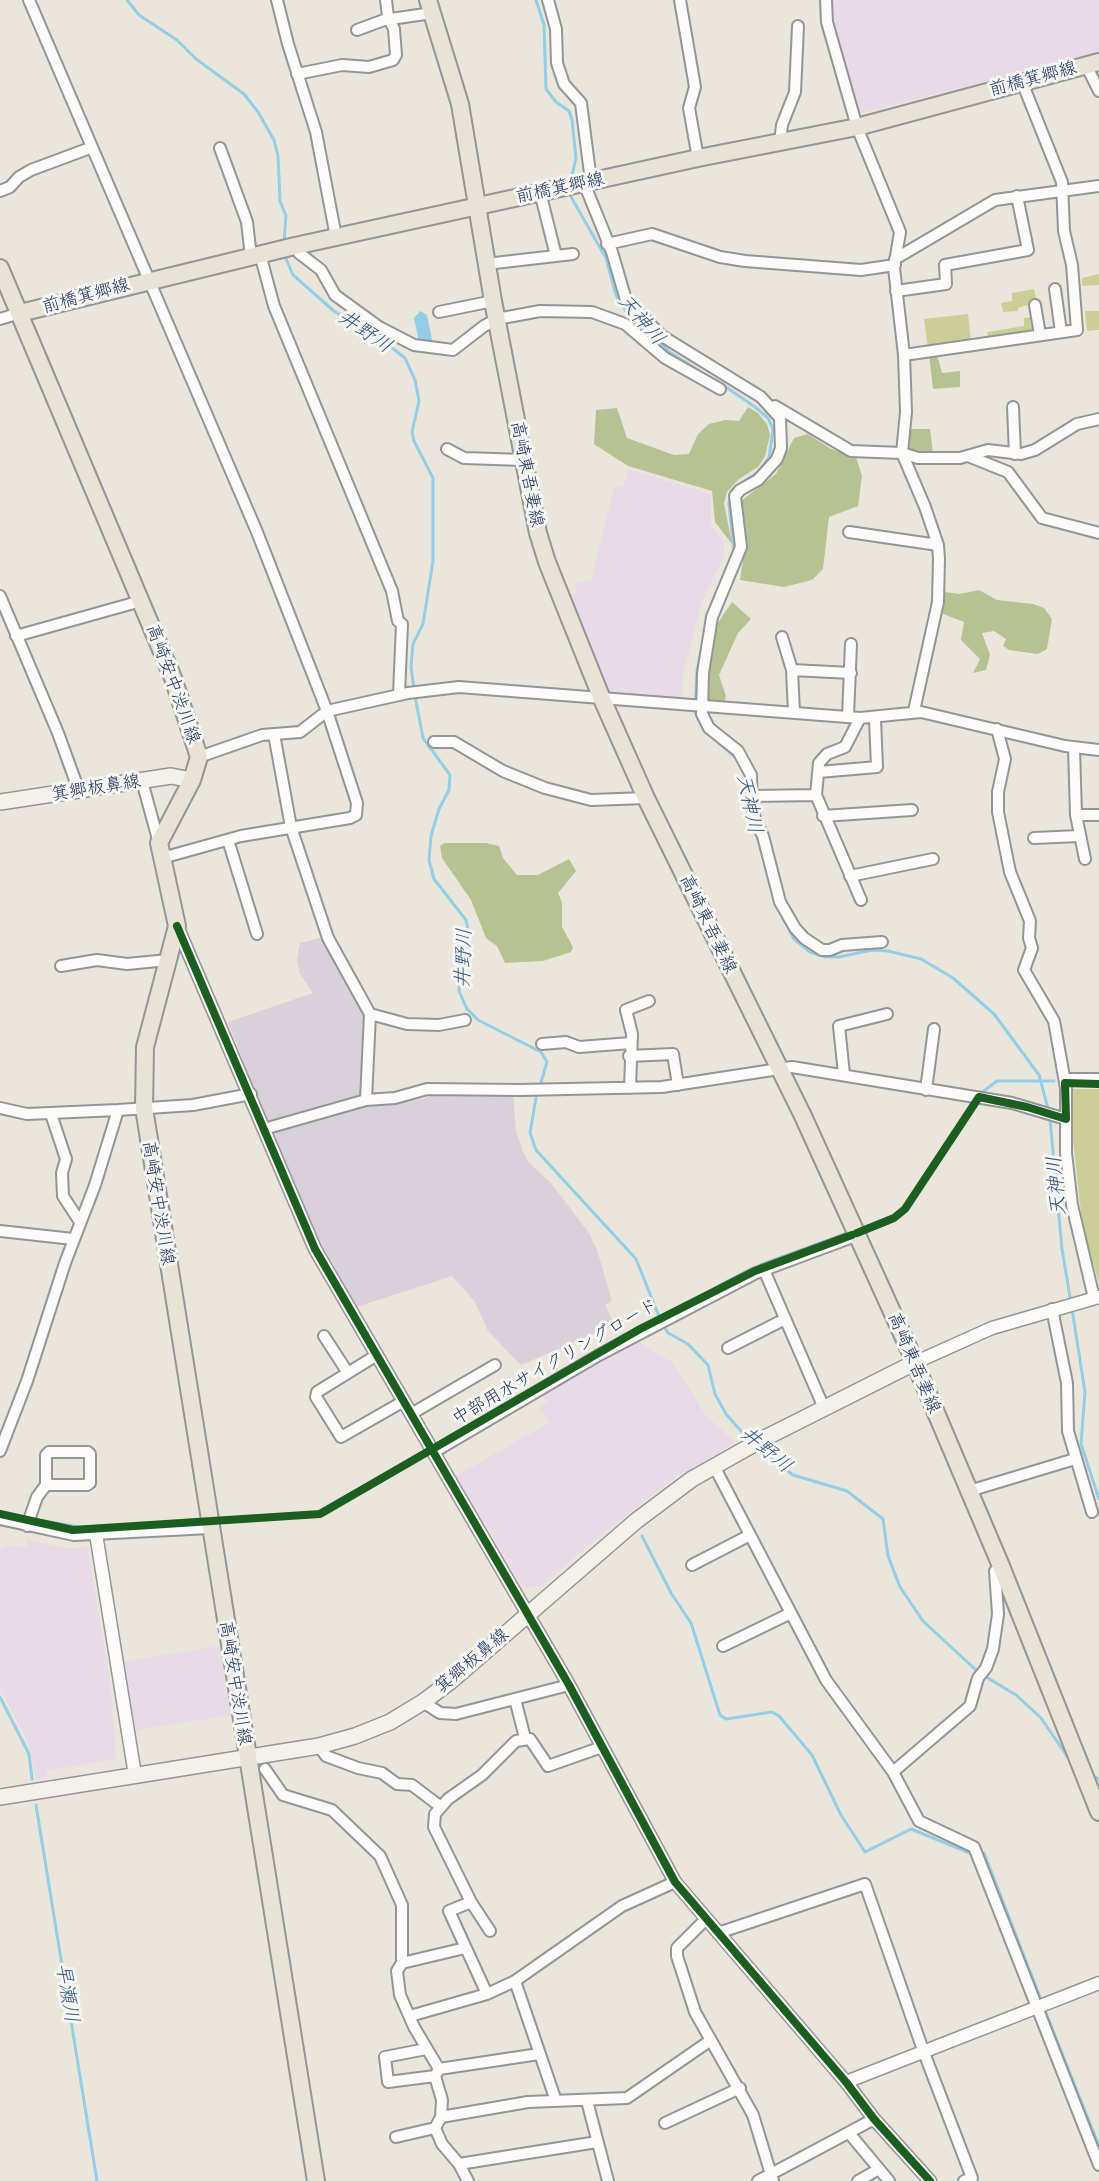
<!DOCTYPE html>
<meta charset="utf-8">
<style>
body{margin:0}
canvas{display:block;background:#ebe6db}
</style>
<canvas width="1099" height="2181"></canvas>
<script>
const ctx = document.querySelector('canvas').getContext('2d');
ctx.lineJoin = 'round';
function paint(path, color) { ctx.fillStyle = color; ctx.fill(path, 'evenodd'); }
const toPath = rows => new Path2D(rows.map(r => 'M' + r).join(''));
function trace(path, color, width, dash) { ctx.strokeStyle = color; ctx.lineWidth = width; ctx.lineCap = dash ? 'butt' : 'round'; ctx.setLineDash(dash || []); ctx.stroke(path); }
function label(font, color, halo, rows, align = 'center') {
  ctx.font = font + ' "Playpen Sans","Klee One",sans-serif'; ctx.lineWidth = 6; ctx.setLineDash([]); ctx.textBaseline = 'middle'; ctx.strokeStyle = halo; ctx.fillStyle = color; for (const [text, x, y, turn = 0] of rows) {
    ctx.save(); ctx.translate(x, y); ctx.rotate((+turn || 0) * Math.PI / 180); ctx.textAlign = isNaN(turn) ? turn : align; if (halo) ctx.strokeText(text, 0, 0); ctx.fillText(text, 0, 0); ctx.restore();
  }
}
const built = toPath([
 [833,0,1099,0,1099,53,857,114,832,21],
 [628,469,711,494,711,525,724,542,724,557,702,602,682,678,682,701,613,696,606,692,566,596,577,592,574,584,591,580,615,485,623,487],
 [634,1339,673,1363,705,1414,735,1443,674,1479,616,1523,540,1587,523,1587,456,1476,549,1423,538,1407,547,1402,541,1394],
 [27,1540,67,1548,80,1548,87,1545,111,1686,116,1759,46,1771,47,1779,36,1779,28,1742,0,1688,0,1549,7,1545,27,1547],
 [220,1646,231,1715,132,1731,121,1662]
]);
const industrial = toPath([
 [324,937,343,968,367,1020,362,1096,329,1103,268,1124,228,1022,313,993,299,972,297,958,300,943],
 [441,1093,513,1094,516,1131,522,1149,529,1163,551,1183,589,1233,597,1250,612,1301,605,1305,615,1325,521,1365,488,1331,475,1302,452,1276,357,1307,306,1217,271,1132,311,1119,370,1106,422,1099]
]);
const green = toPath([
 [1099,274,1099,285,1082,286,1082,278],
 [1034,289,1037,302,1018,308,1018,311,1003,312,1001,303,1012,301,1012,293],
 [1085,311,1099,311,1099,330,1087,331],
 [968,314,971,342,928,348,924,319],
 [1034,317,1038,334,989,341,987,332,1024,326,1024,318],
 [1072,1089,1099,1089,1099,1283,1083,1229,1080,1204,1073,1140]
]);
const forest = toPath([
 [937,354,942,373,960,371,960,387,933,389,929,355],
 [748,407,758,413,767,424,770,435,765,456,758,467,739,479,727,492,724,503,732,544,715,522,712,491,628,466,594,444,596,410,617,408,627,438,674,455,689,454,698,434,709,424,725,420,739,421],
 [909,429,930,429,933,454,920,456,907,451],
 [808,434,831,449,856,457,862,476,858,506,829,517,823,569,812,580,784,587,740,580,746,540,739,512,742,500,776,474,794,438],
 [979,590,997,600,1033,604,1044,608,1052,619,1047,649,1038,654,1009,650,1003,646,1006,639,994,631,982,633,990,655,986,670,973,673,980,659,961,640,964,622,933,610,937,591,960,594],
 [732,602,751,619,738,633,719,675,726,696,724,702,709,701,706,699,706,673,713,630],
 [444,843,486,843,499,846,503,858,517,875,538,875,569,859,576,871,558,893,562,902,562,927,573,947,571,952,543,961,505,963,497,946,486,938,471,900,442,858,440,846]
]);
const water = toPath([
 [420,311,427,315,432,340,419,342,414,318]
]);
const stream = toPath([
 [127,0,139,15,177,40,196,59,244,94,258,112,274,140,278,156,280,201,286,216,284,242],
 [536,0,544,25,546,89,556,102,569,111,572,120,576,158,571,180],
 [571,192,571,197,606,258,616,295,628,315,671,353,712,379],
 [284,254,293,275,334,311,387,344,405,358,415,380,419,401,412,432,414,441,433,478,433,561,423,624,413,644,411,667,414,689],
 [723,385,755,407,768,418,773,429,769,458,758,472,733,489,729,503,734,551],
 [708,615,697,671,695,712,704,730,738,760],
 [415,696,423,738,450,775,449,790,439,809,431,836,429,860,434,879,466,920,469,935,460,968,459,991,467,1009,478,1020,541,1052,547,1062,540,1086],
 [748,809,752,823],
 [757,834,774,897],
 [777,906,794,939,810,952,825,957,839,957,872,950,888,951,921,959,953,978,994,1014,1039,1075,1049,1112],
 [537,1092,530,1133,536,1150,636,1259,660,1319],
 [981,1093,997,1081,1054,1081],
 [1050,1119,1062,1249,1071,1303],
 [760,1265,840,1236],
 [720,1285,753,1268],
 [1072,1309,1085,1392,1081,1444,1099,1499],
 [653,1320,663,1315],
 [663,1325,668,1333,688,1344,708,1365,715,1394,726,1414,749,1440],
 [598,1350,625,1334],
 [441,1441,564,1369],
 [759,1448,793,1475,847,1491,883,1519,888,1556,900,1587,923,1621,978,1672,1016,1695,1041,1718,1071,1762],
 [319,1511,422,1453],
 [0,1512,20,1516],
 [37,1520,81,1527,201,1521],
 [642,1536,671,1593,691,1623,720,1715,726,1719,772,1712,779,1716,812,1755,841,1815,865,1852,911,1829,970,1853],
 [0,1697,29,1754,32,1779],
 [1091,1775,1099,1779],
 [36,1805,97,2181],
 [984,1853,1040,1997],
 [1046,2013,1099,2146]
]);
const minor = toPath([
 [29,0,257,532,327,711,357,803,356,815,350,818,241,836,162,858],
 [277,0,288,44,316,132,336,237],
 [548,0,556,29,557,63,564,84,581,103,591,181],
 [680,0,695,87,689,108,698,158],
 [826,0,827,22,857,127,900,232,894,268,904,355,906,412,902,453,925,507,938,545,939,559,938,602,914,711],
 [357,30,384,20,432,13],
 [1086,65,1099,91],
 [297,74,342,65,369,67,393,60,396,55,394,29,388,17,386,0],
 [780,142,782,125,795,92,798,26],
 [220,148,247,222,251,257],
 [584,183,612,252,626,300,662,336,761,397,780,418,781,448,777,459,758,480,740,490,735,496,741,547,712,617,703,673,702,714,709,728,738,751,751,775,752,807,756,822,763,836,780,902,795,928,804,938,822,950,830,950,842,945,882,942],
 [0,191,10,187,19,177,31,170,90,148],
 [540,192,556,256],
 [607,244,652,234,720,257,745,261,861,270,895,265],
 [295,246,299,253,321,270,335,295,379,327,414,345,453,350,484,326,497,319,540,311,592,312,625,324,665,358,720,389],
 [260,254,274,306,392,591,398,621,402,624,399,694],
 [895,259,995,200,1099,186],
 [486,264,573,254],
 [1055,289,1061,332],
 [896,291,946,284,945,265,1028,250,1017,196],
 [1035,305,1040,335],
 [439,312,493,301],
 [0,319,20,313],
 [904,355,1077,330,1072,265,1064,231,1062,182,1022,82],
 [775,406,851,451,902,453,918,458,960,458,988,450,1021,454,1035,450,1077,424,1099,419],
 [1013,407,1015,454],
 [447,449,464,458,523,460],
 [968,456,1008,472,1042,518,1099,533],
 [849,532,938,545],
 [0,596,58,733,79,791],
 [16,636,141,601],
 [782,637,792,670,794,713],
 [792,670,851,673],
 [848,716,851,644],
 [860,718,845,747,827,754,819,763,816,795,861,900],
 [997,729,1005,759,998,792,998,812,1010,872,1030,921,1029,938,1032,948,1024,970,1054,1021,1066,1088,1066,1153,1072,1205,1094,1298],
 [274,734,291,827,328,938,370,1014,407,1024,439,1025,465,1020],
 [434,742,454,742,503,771,545,788,591,800,646,798],
 [1074,748,1076,815,1085,859],
 [199,757,262,735,300,732,327,711,408,693,459,687,860,718,921,712,1065,746,1099,750],
 [819,772,877,767,875,719],
 [142,781,159,843],
 [753,796,816,795],
 [1076,815,1099,815],
 [823,816,912,810],
 [1034,838,1079,836],
 [228,840,257,934],
 [850,876,933,859],
 [61,966,97,960,127,964,168,960],
 [542,1044,566,1042,579,1047,631,1043],
 [629,1056,673,1054,678,1085],
 [844,1074,839,1026,887,1014],
 [1065,1079,1099,1079],
 [630,1088,632,1034,626,1010,649,1001],
 [926,1090,934,1029],
 [366,1100,370,1014],
 [0,1108,27,1114,118,1110,193,1105,251,1094],
 [51,1114,66,1159,62,1173,63,1196,80,1222],
 [264,1129,366,1100,395,1098,427,1089,520,1090,662,1087,792,1067,1012,1103,1066,1119],
 [0,1231,73,1239],
 [764,1270,824,1408],
 [1052,1309,1067,1383,1068,1431,1092,1512],
 [324,1336,348,1373],
 [728,1348,785,1319],
 [377,1355,317,1392,316,1397,341,1437,404,1401],
 [411,1414,495,1365],
 [0,1451,27,1381,65,1263,95,1185,118,1110],
 [434,1452,599,1355,756,1273,858,1235],
 [714,1466,826,1680,893,1772,919,1821,974,1847,1099,2165],
 [969,1491,1075,1459],
 [0,1519,74,1535,210,1528],
 [27,1526,37,1497,46,1485,46,1455,49,1452,88,1452,90,1454,90,1483,87,1485,46,1485],
 [692,1565,750,1535],
 [723,1646,791,1613],
 [515,1699,525,1738],
 [423,1702,440,1713,456,1714,569,1685],
 [319,1746,326,1756,358,1768,382,1773,397,1784,412,1785,441,1807],
 [265,1769,283,1795,332,1810,380,1856,402,1905,402,1963],
 [893,1772,970,1706,978,1678,986,1668,993,1649,998,1614,995,1571,1001,1566],
 [471,1902,449,1911,487,1994],
 [706,1919,677,1948,677,1956,695,2012,753,2115,773,2181],
 [490,1931,471,1902,434,1827,435,1814,448,1799,482,1775,516,1741,530,1739,548,1766,602,1747],
 [718,1933,865,1884,923,2050,972,2178,964,2181],
 [465,1948,402,1963,397,1971,400,1995,414,2027,439,2069,435,2076,442,2100,441,2117,435,2128,442,2144,459,2164,468,2181],
 [515,1981,556,2101],
 [410,2016,487,1994,515,1981,622,1906,675,1882],
 [426,2049,385,2057,388,2082,435,2076],
 [439,2069,539,2054],
 [587,2101,608,2181],
 [441,2117,528,2102,627,2098,711,2040],
 [665,2123,740,2088],
 [849,2133,889,2181],
 [396,2137,435,2128],
 [459,2164,597,2142],
 [758,2181,874,2119],
 [858,2181,879,2169]
]);
const tertiary = toPath([
 [177,926,315,1249,569,1685,675,1882,846,2082,874,2119,930,2181],
 [914,1363,992,1328,1099,1297],
 [96,1534,135,1775],
 [846,2082,1099,1983]
]);
const secondary = toPath([
 [0,802,171,776,192,780],
 [0,1797,319,1746,355,1736,390,1722,423,1702,451,1681,636,1521,692,1479,763,1439,914,1363]
]);
const primary = toPath([
 [428,0,460,104,493,301,538,533,547,562,602,699,646,798,803,1116,909,1349,1001,1566,1099,1812],
 [0,268,173,678,199,757,192,780,159,843,177,926,145,1047,144,1108,316,2181],
 [20,313,295,246,698,158,857,127,1099,62]
]);
const cycleway = toPath([
 [177,926,315,1249,569,1685,675,1882,846,2082,874,2119,930,2181],
 [857,1233,894,1218,905,1209,979,1097,1027,1107,1066,1119,1065,1083,1099,1084],
 [0,1514,73,1530,320,1514,640,1329,755,1271,852,1235]
]);
const streetNames = [
 ["前橋箕郷線",1033,79,-15],
 ["前橋箕郷線",560,188,-12],
 ["前橋箕郷線",86,296,-15],
 ["高崎東吾妻線",527,474,79],
 ["高崎安中渋川線",173,684,70],
 ["箕郷板鼻線",96,788,-9],
 ["高崎東吾妻線",708,924,64],
 ["高崎安中渋川線",158,1203,81],
 ["中部用水サイクリングロード",555,1362,-30],
 ["高崎東吾妻線",914,1363,67],
 ["箕郷板鼻線",472,1661,-40],
 ["高崎安中渋川線",235,1683,81]
];
const waterNames = [
 ["天神川",641,320,49],
 ["井野川",365,332,34],
 ["天神川",749,804,78],
 ["井野川",464,958,-88],
 ["天神川",1057,1186,-95],
 ["井野川",766,1450,40],
 ["早瀬川",67,1993,81]
];
paint(built, '#e8dbe7');
paint(industrial, '#d8d1d9');
paint(green, '#cbcf97');
paint(forest, '#b7c292');
paint(water, '#93cee6');
trace(stream, '#93cee6', 3);
trace(minor, '#949597', 14);
trace(tertiary, '#949597', 15);
trace(secondary, '#949597', 18);
trace(primary, '#949597', 20);
trace(minor, '#fcfbfa', 10);
trace(tertiary, '#fcfbfa', 12);
trace(secondary, '#f4f1eb', 15);
trace(primary, '#e9e3d6', 16);
trace(cycleway, '#1b5e20', 8);
label('18px', '#1b2f5e', '#f6f6f2', streetNames);
label('italic 20px', '#305481', '#f6f6f2', waterNames);
</script>
